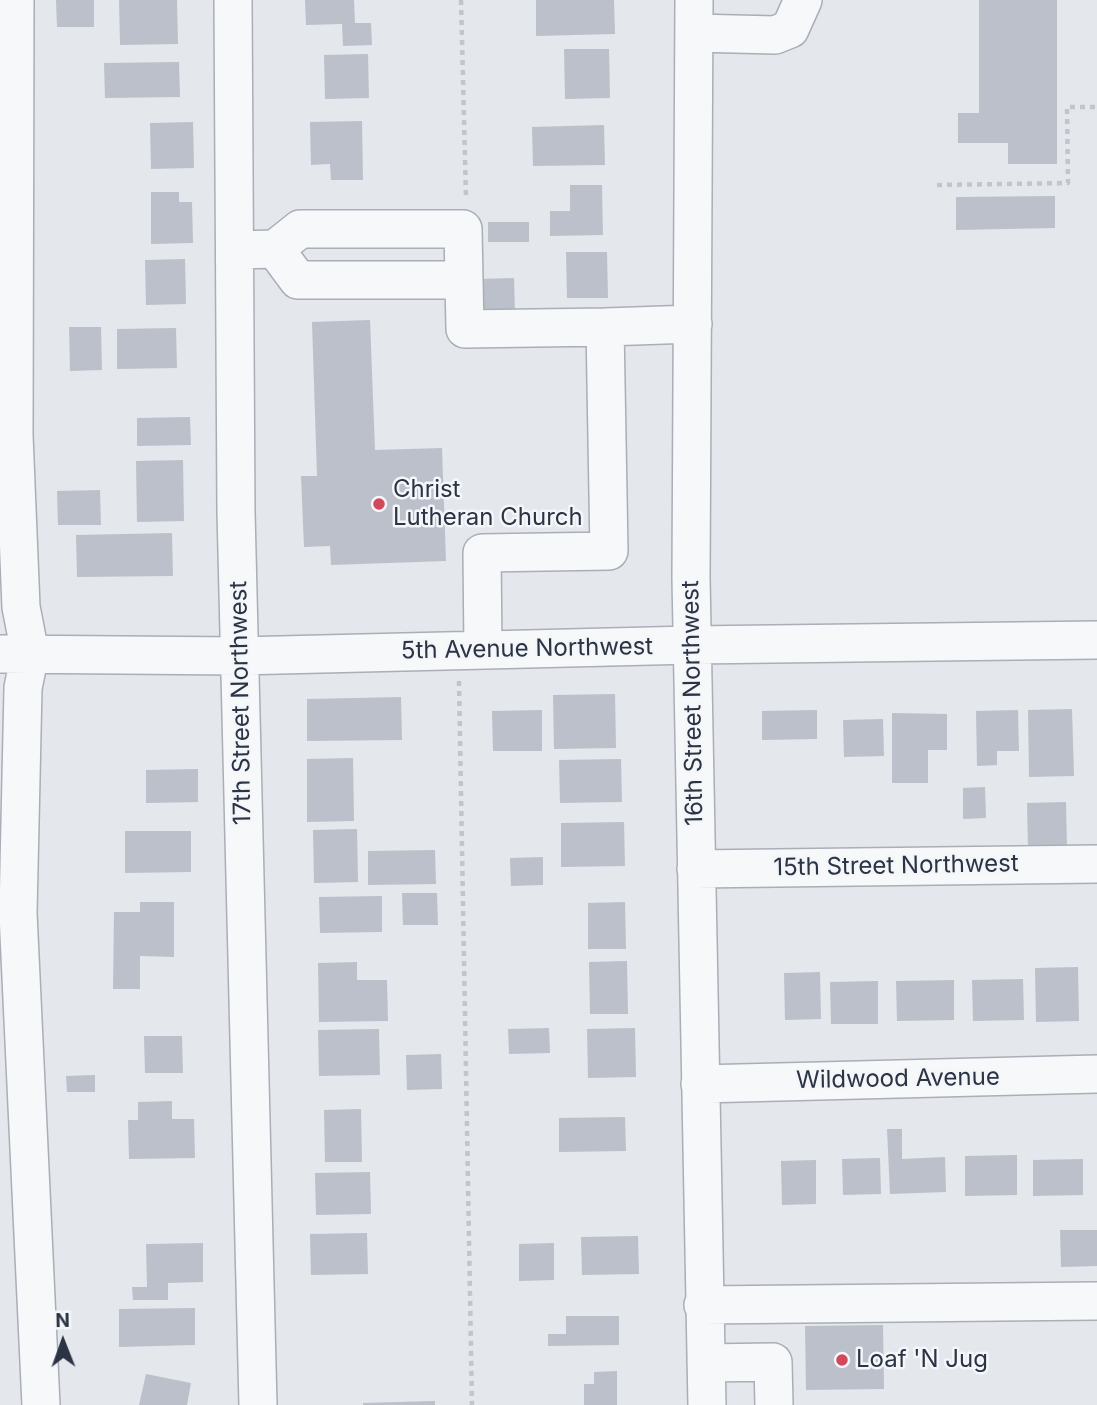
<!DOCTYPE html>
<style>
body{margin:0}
#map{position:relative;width:1097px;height:1405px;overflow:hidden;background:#e4e7ec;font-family:Inter,sans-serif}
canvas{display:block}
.north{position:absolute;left:28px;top:1307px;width:70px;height:70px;-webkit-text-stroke:5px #f4f6f9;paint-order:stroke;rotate:359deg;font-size:19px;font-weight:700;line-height:28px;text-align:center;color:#2b3445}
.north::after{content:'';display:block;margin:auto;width:24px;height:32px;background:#2b3445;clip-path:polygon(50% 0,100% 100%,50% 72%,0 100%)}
</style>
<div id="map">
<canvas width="1097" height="1405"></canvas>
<div class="north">N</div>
</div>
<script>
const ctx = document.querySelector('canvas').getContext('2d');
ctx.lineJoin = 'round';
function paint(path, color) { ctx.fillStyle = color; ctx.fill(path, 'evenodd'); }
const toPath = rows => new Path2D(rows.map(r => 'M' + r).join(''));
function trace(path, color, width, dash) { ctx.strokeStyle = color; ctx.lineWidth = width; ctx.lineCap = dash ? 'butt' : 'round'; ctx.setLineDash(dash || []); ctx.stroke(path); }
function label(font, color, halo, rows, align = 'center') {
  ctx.font = font + ' Inter,sans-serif'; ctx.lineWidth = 5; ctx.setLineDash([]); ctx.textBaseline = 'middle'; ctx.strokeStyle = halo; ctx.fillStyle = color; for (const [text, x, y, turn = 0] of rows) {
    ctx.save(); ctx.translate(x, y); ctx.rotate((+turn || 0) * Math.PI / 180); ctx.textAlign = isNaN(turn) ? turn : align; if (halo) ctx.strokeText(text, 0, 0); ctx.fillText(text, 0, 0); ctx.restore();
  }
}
const building = toPath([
 [56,0,94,0,94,27,57,27],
 [119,0,177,0,178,44,120,45],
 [305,0,354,0,355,23,371,23,372,45,343,46,342,24,306,25],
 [536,0,614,0,615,34,536,36],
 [979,0,1057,0,1057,164,1008,164,1008,143,958,143,958,113,979,113],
 [564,49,609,49,610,98,565,99],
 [368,54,369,98,325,99,324,55],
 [179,62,180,97,105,98,104,63],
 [362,121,363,180,331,180,330,164,311,165,310,122],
 [193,122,194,168,151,169,150,123],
 [604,125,605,165,533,166,532,127],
 [570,185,602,185,603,235,550,236,550,211,570,211],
 [151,192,179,192,179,202,192,202,193,243,151,244],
 [1055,196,1055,228,956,230,956,197],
 [488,222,529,222,529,242,488,242],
 [566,252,607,252,608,298,567,298],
 [185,259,186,304,146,305,145,260],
 [514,278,515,313,476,314,475,279],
 [370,320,375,450,442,448,446,561,331,565,330,546,304,547,301,476,317,476,312,322],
 [69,327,101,327,102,370,70,371],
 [176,328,177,368,117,369,117,329],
 [190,417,191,445,137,446,137,418],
 [183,460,184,521,137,522,136,461],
 [100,490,101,525,58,525,57,491],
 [172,533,173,576,77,577,76,535],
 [615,694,616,748,554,749,553,695],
 [401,697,402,740,307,741,307,699],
 [1072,709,1074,776,1029,777,1028,710],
 [542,710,542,751,493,751,492,711],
 [817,710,817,739,762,740,762,711],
 [1018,710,1019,751,997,751,997,765,977,766,976,711],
 [892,713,947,714,947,750,928,750,928,783,892,783],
 [883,719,884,756,844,757,843,720],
 [353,758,354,821,307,822,307,759],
 [621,759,622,802,560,803,559,760],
 [198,769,198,802,146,803,146,770],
 [985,787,986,818,963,819,963,788],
 [1066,802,1067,848,1028,849,1027,803],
 [624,822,625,866,561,867,561,823],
 [357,829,358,882,314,883,313,830],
 [125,831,191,831,191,872,125,873],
 [435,850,436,884,368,885,368,851],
 [543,857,543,885,511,886,510,858],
 [402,893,437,893,438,925,403,925],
 [382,896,382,932,320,933,319,897],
 [140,902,174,902,174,957,140,956,140,989,113,989,114,912,140,912],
 [625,902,626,949,588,949,588,903],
 [627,961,628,1014,590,1014,589,962],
 [357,962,357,980,387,980,388,1021,319,1022,318,963],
 [1078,967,1079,1021,1036,1022,1035,968],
 [820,972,821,1019,785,1020,784,973],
 [1023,979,1024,1020,973,1021,972,980],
 [954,980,954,1020,897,1021,896,981],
 [878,981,878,1024,831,1024,830,982],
 [549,1028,550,1053,509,1054,508,1029],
 [635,1028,636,1077,588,1078,587,1029],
 [379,1029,380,1075,319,1076,318,1030],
 [144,1036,182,1036,183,1073,145,1073],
 [441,1054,442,1089,407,1090,406,1055],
 [95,1075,95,1092,67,1092,66,1076],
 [172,1101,172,1119,194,1119,195,1158,129,1159,128,1120,138,1120,138,1102],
 [361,1109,362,1162,325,1162,324,1110],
 [625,1117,626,1151,559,1152,559,1118],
 [887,1129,902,1129,902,1159,945,1157,946,1192,890,1194],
 [1017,1155,1017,1195,965,1196,965,1156],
 [880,1158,881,1194,843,1195,842,1159],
 [1083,1159,1083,1195,1033,1196,1033,1160],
 [816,1160,816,1204,782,1205,781,1161],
 [370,1172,371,1214,316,1215,315,1173],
 [1060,1230,1097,1230,1097,1266,1061,1267],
 [367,1233,368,1274,311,1275,310,1234],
 [638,1236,639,1274,582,1275,581,1237],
 [203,1243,203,1282,168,1283,168,1300,133,1300,132,1287,147,1287,146,1244],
 [554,1243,554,1280,519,1281,519,1244],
 [195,1308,195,1345,119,1347,119,1309],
 [566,1316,619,1316,619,1345,548,1346,548,1334,566,1334],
 [883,1325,884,1389,806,1390,805,1326],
 [617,1371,617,1405,584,1405,584,1384,594,1384,594,1372],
 [146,1374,191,1383,187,1405,139,1405],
 [435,1401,435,1405,363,1405,363,1403]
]);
const path = toPath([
 [461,0,466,198],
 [937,185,1068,183,1067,107,1097,107],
 [459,681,472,1405]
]);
const minor = toPath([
 [15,0,14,435,21,607,30,653,23,688,18,913,41,1405],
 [233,0,236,512,258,1405],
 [694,0,691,578,707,1405],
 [694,33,775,35,790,29,803,0],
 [275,249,300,229,463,229,464,280],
 [235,250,275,249,298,280,464,280,465,329,605,327],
 [483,650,482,553,609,551,605,327,693,324],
 [0,654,239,656,692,645,1097,640],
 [696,869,1097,864],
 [700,1084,1097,1074],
 [703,1305,1097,1301],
 [706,1363,773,1362,774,1405]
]);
const markers = [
 [379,504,7,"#d1495b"],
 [842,1360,7,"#d1495b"]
];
const poiNames = [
 ["Christ",393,490],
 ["Lutheran Church",393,518],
 ["Loaf 'N Jug",856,1360]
];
const streetNames = [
 ["5th Avenue Northwest",527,649,-1],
 ["17th Street Northwest",241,703,-91],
 ["16th Street Northwest",693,703,-91],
 ["15th Street Northwest",896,866,-1],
 ["Wildwood Avenue",898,1079,-1]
];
paint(building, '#bbc0ca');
trace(minor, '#a9aeb7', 40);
trace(path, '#c2c5cb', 4.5, [5, 5]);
trace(minor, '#f7f8fa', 37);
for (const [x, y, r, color] of markers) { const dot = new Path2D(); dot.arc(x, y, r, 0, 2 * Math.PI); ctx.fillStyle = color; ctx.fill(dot); trace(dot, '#f4f6f9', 2.5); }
label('24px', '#2b3445', '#f4f6f9', poiNames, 'left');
label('24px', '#2b3445', '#f4f6f9', streetNames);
</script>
